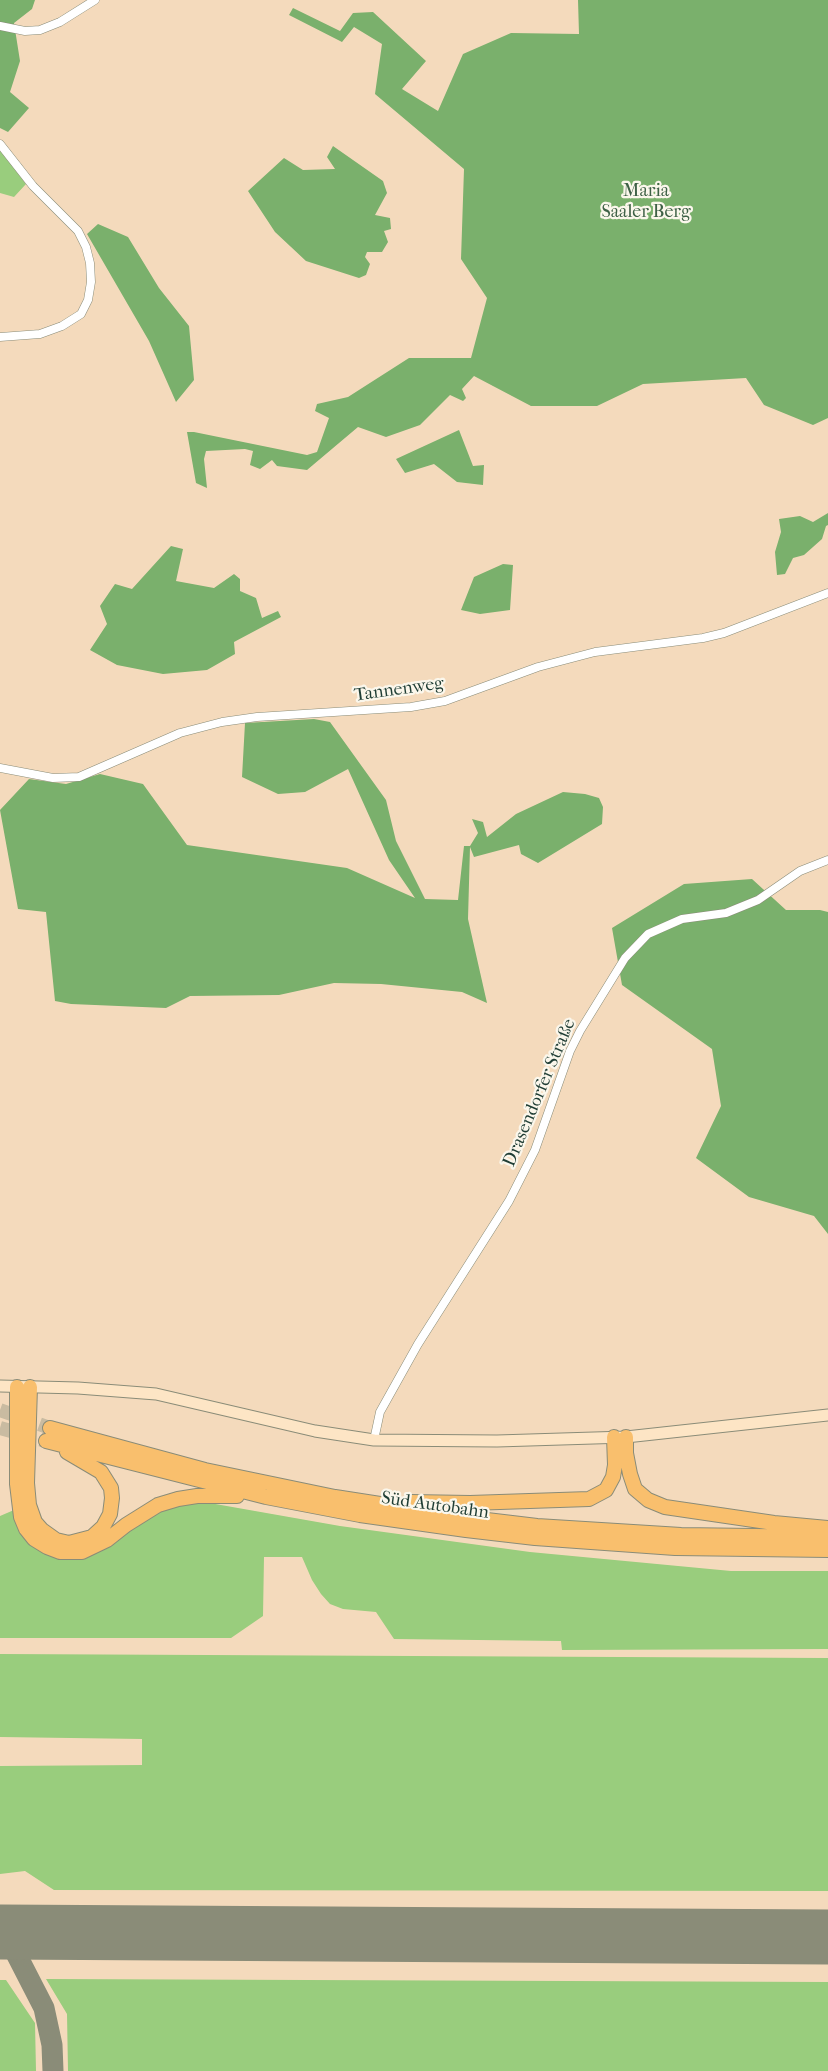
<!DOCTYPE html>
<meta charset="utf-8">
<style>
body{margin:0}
canvas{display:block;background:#f4dabc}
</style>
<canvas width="828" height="2071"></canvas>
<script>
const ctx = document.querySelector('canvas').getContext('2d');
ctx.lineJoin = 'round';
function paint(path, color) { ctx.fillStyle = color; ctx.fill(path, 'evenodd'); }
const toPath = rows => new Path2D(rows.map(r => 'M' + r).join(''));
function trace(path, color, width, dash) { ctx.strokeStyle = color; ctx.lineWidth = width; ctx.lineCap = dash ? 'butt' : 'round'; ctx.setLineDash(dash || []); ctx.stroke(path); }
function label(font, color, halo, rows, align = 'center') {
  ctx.font = font + ' "IM FELL French Canon",serif'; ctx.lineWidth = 4.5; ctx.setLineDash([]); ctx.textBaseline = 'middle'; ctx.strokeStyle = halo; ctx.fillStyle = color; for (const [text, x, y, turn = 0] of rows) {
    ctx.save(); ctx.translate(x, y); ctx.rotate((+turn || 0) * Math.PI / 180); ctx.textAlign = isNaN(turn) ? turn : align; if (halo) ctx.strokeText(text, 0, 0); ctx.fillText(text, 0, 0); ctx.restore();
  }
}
const green = toPath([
 [0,149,26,184,14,197,0,193],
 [204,1502,340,1526,530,1552,731,1571,828,1571,828,1649,562,1650,561,1641,394,1639,376,1612,343,1609,330,1604,321,1594,312,1580,302,1557,264,1557,263,1616,231,1638,0,1638,0,1516,14,1510,82,1558,98,1552,159,1510,181,1503],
 [0,1654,828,1658,828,1891,54,1890,25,1871,0,1874,0,1766,142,1765,142,1739,0,1737],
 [46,1979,828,1982,828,2071,68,2071,67,2014],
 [0,1980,6,1980,35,2023,36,2071,0,2071]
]);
const forest = toPath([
 [0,0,35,0,32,9,14,23,20,61,10,92,29,108,8,132,0,128],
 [578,0,828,0,828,418,813,425,764,405,746,378,643,384,597,406,531,406,474,376,462,389,466,398,463,401,450,395,420,425,386,437,358,427,307,470,277,466,272,460,260,469,250,465,253,451,245,449,206,451,204,459,207,488,196,483,187,432,194,432,307,455,317,452,329,418,315,411,317,404,348,397,409,358,471,358,487,298,461,259,464,169,375,94,382,44,354,27,342,42,289,15,293,8,340,31,353,13,373,12,426,61,402,89,438,111,463,54,511,33,579,34],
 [333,146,383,181,387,193,375,215,390,218,391,229,384,231,388,242,382,252,367,252,365,257,370,264,366,275,359,278,306,261,275,232,248,191,284,158,303,170,335,169,327,157],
 [98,224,128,237,159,288,189,326,194,380,176,402,149,341,87,234],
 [459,430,473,466,484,465,483,485,457,482,434,464,405,473,396,459],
 [828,513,828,525,826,526,822,539,804,555,793,558,785,574,777,575,775,552,781,532,779,519,800,516,813,522],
 [171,546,183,549,176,581,214,588,234,574,240,579,240,591,256,598,262,618,278,611,281,617,234,642,235,654,207,670,163,674,117,665,90,650,107,624,100,606,115,584,132,589],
 [503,564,513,565,510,610,480,614,461,610,474,577],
 [314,719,330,722,386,800,396,841,425,899,458,900,464,846,470,846,478,833,472,819,483,822,487,837,516,814,563,792,585,794,599,798,603,807,602,824,538,863,521,854,519,845,474,857,470,847,468,919,487,1003,462,992,381,984,334,983,279,995,190,996,166,1008,71,1004,55,1001,46,912,18,909,0,810,29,779,66,784,100,774,143,784,187,845,347,868,415,898,389,860,348,769,305,792,278,794,242,777,245,723],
 [752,879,786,910,820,910,828,912,828,1234,814,1216,749,1197,696,1158,721,1106,712,1049,622,985,612,928,684,884]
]);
const taxiway = toPath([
 [5,1932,44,2008,52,2045,53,2071]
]);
const runway = toPath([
 [0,1932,828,1937]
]);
const motorwayTunnel = toPath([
 [0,1410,50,1428],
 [0,1428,46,1441]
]);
const minor = toPath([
 [0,26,25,31,40,30,60,22,95,0],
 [0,144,33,186,78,231,86,247,90,263,91,282,88,300,81,314,62,326,40,334,0,337],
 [0,768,53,778,79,777,180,733,222,722,257,717,411,707,445,701,538,667,595,652,703,638,724,633,828,593],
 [374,1440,380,1412,418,1344,509,1201,535,1150,570,1051,580,1031,625,958,648,934,682,919,726,913,758,900,800,871,828,860]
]);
const secondary = toPath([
 [0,1386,78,1388,156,1394,315,1431,374,1440,497,1441,626,1437,828,1415]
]);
const motorway = toPath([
 [17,1387,17,1484,21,1517,26,1529,34,1539,47,1547,60,1552,82,1552,107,1540,126,1525,158,1505,178,1499,197,1496,237,1496],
 [30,1387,27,1483,29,1505,35,1522,42,1530,56,1540,69,1543,92,1537,103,1527,110,1514,112,1498,111,1488,101,1472,67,1452],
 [50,1428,205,1470,335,1497,470,1518,537,1526,681,1535,828,1537],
 [626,1437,626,1453,630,1474,635,1489,648,1500,665,1507,774,1523,828,1528],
 [46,1441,266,1497,360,1515,466,1530,535,1538,675,1548,828,1550],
 [411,1502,470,1503,589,1499,606,1490,613,1477,615,1465,614,1437]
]);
const parkNames = [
 ["Maria",646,192],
 ["Saaler Berg",646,213]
];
const streetNames = [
 ["Tannenweg",399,690,-8],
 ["Drasendorfer Straße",540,1093,-67],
 ["Süd Autobahn",435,1506,8]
];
paint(green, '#99cd7d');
paint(forest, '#7ab06c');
trace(taxiway, '#8a8c78', 21);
trace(runway, '#8a8c78', 55);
trace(motorwayTunnel, '#c9bba1', 14, [14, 7]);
trace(minor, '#8a8c78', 9);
trace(secondary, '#8a8c78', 13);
trace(motorway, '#8a8c78', 16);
trace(minor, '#fff', 8);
trace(secondary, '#fde5c5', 11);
trace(motorway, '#f9bf6d', 14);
label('18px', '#3e6146', '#fbf7ec', parkNames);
label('18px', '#1f3d34', '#fbf7ec', streetNames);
</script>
